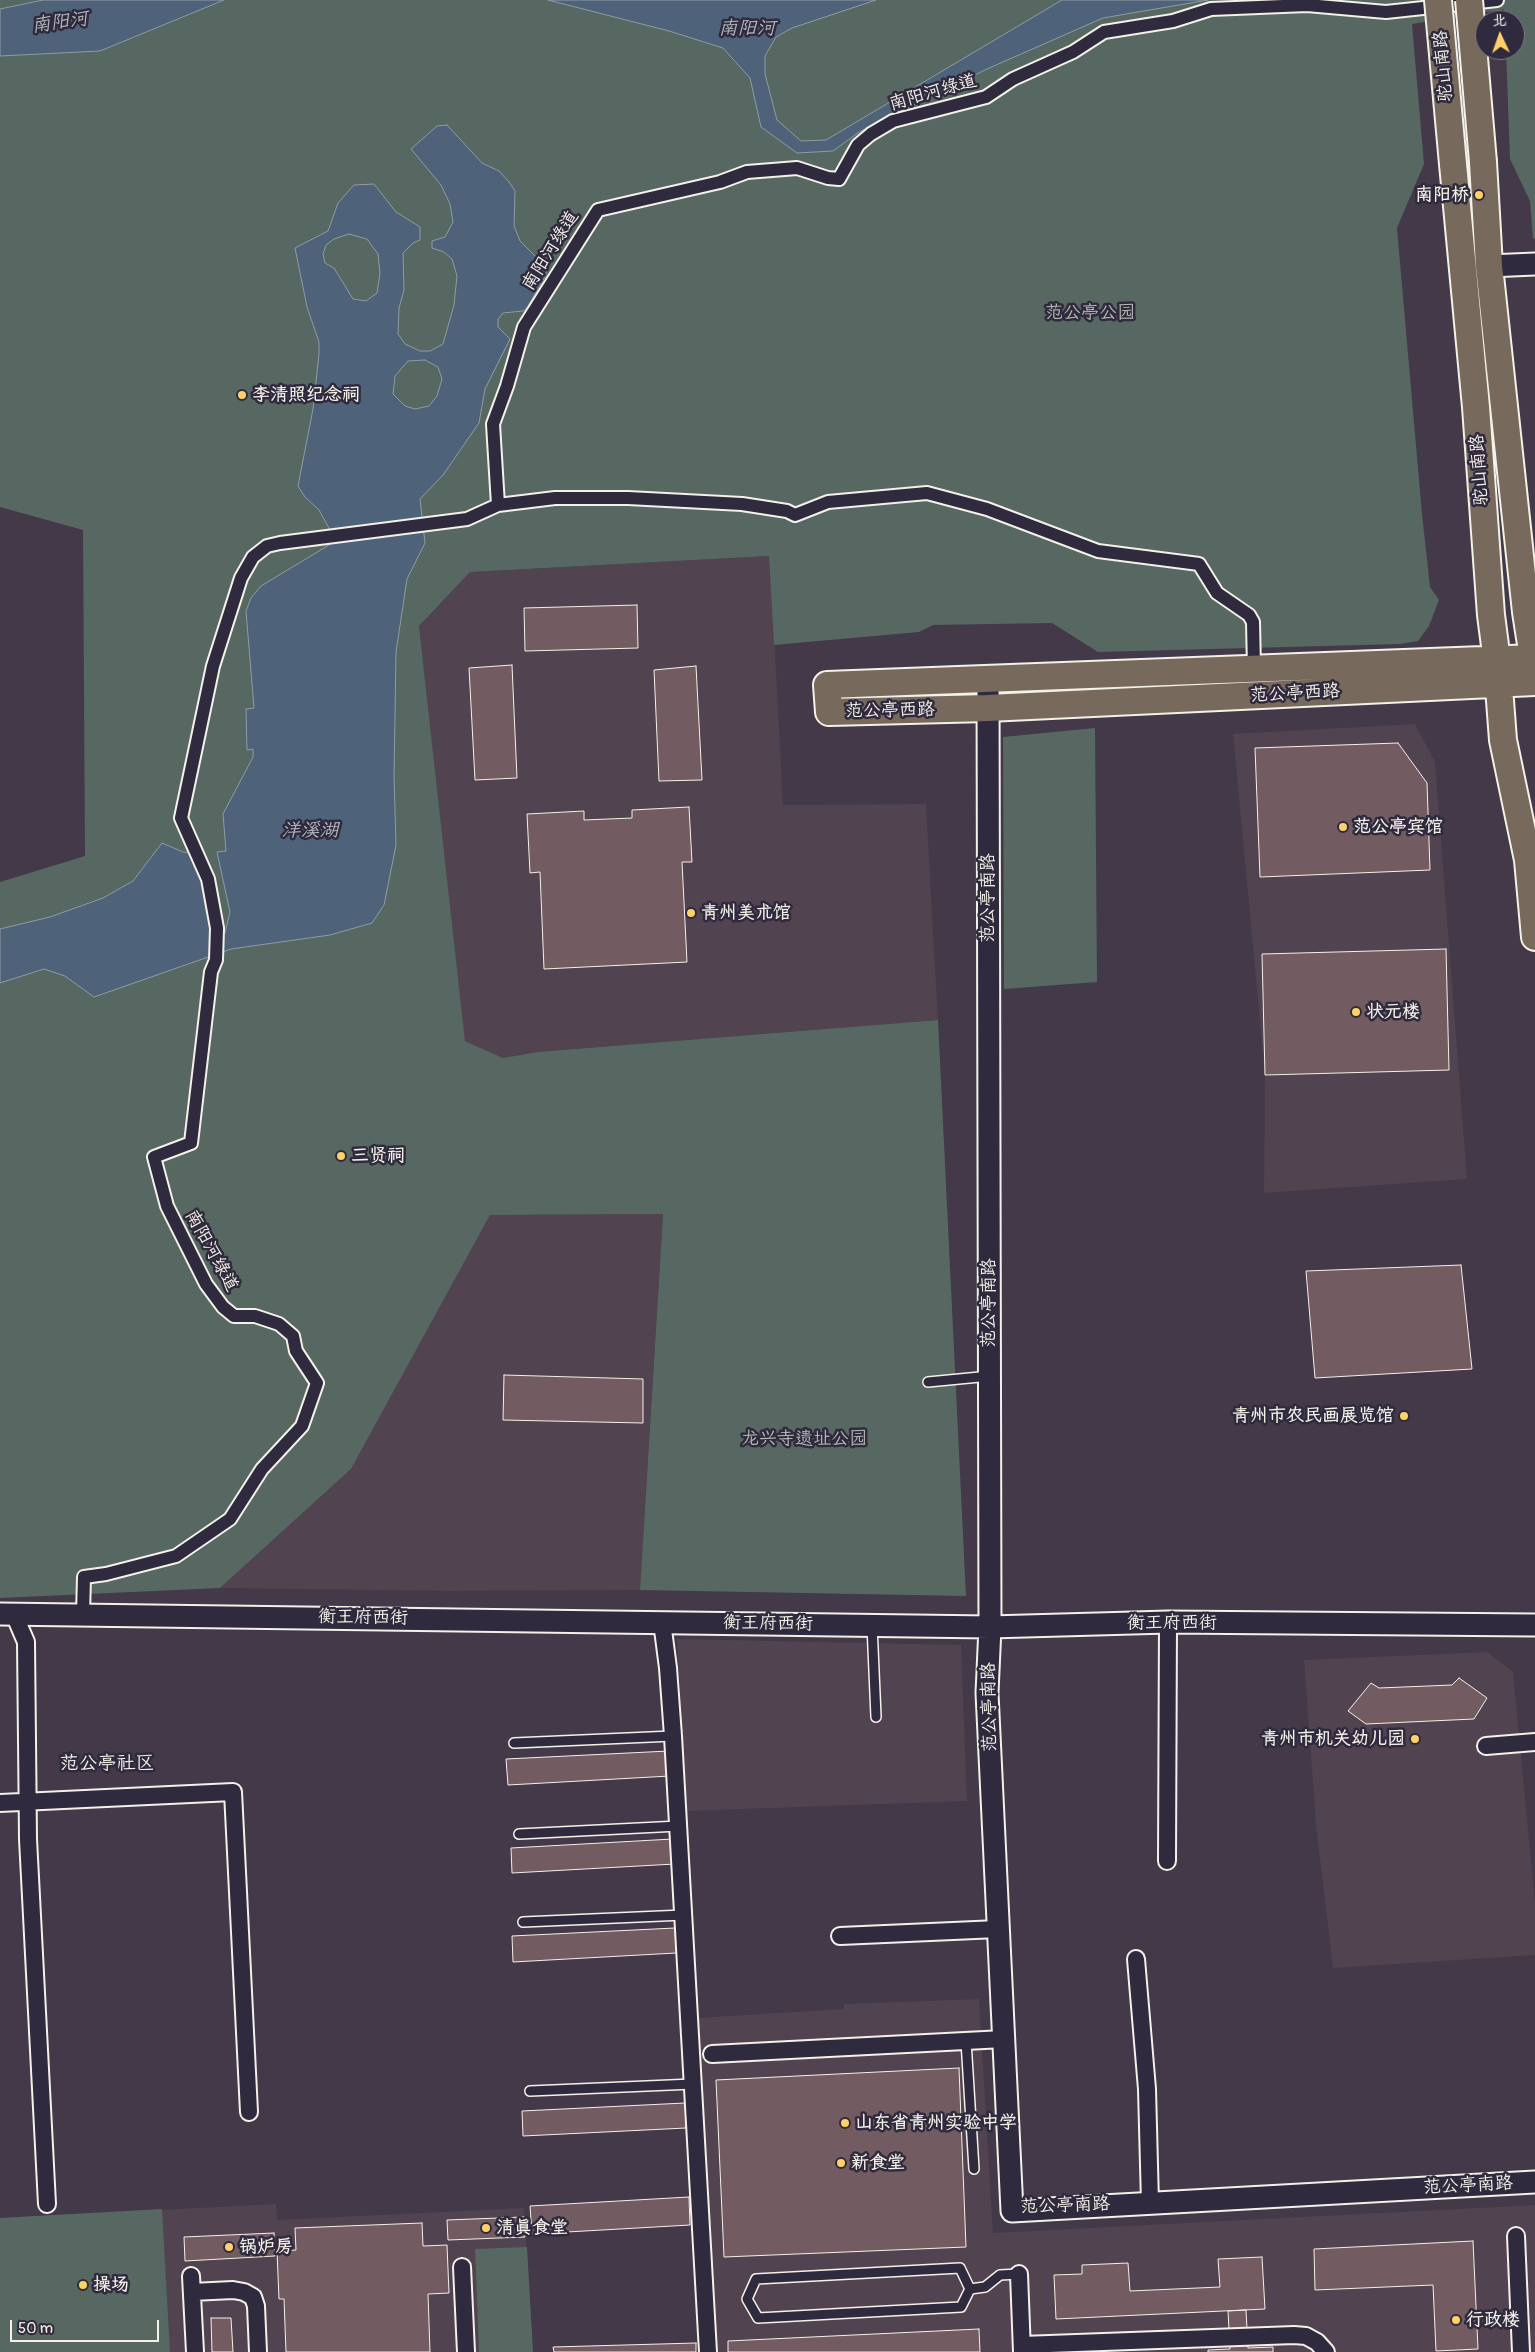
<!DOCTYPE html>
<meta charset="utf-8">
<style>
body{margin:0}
#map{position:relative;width:1535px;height:2352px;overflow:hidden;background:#433948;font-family:Pangolin,"LXGW WenKai TC",sans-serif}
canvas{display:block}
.north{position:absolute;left:1475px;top:10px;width:50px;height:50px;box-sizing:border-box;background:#2f2a3d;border:1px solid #7e7a81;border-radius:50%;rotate:357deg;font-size:14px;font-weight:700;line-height:20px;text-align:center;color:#f4f1e8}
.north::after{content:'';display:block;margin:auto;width:18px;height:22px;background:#ffd166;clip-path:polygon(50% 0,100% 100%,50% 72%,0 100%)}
.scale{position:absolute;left:10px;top:2320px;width:149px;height:22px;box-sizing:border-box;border:2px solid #f4f1e8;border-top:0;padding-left:6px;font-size:15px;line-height:18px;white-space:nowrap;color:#f4f1e8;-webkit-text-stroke:4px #2f2a3d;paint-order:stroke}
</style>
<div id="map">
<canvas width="1535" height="2352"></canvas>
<div class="north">北</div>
<div class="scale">50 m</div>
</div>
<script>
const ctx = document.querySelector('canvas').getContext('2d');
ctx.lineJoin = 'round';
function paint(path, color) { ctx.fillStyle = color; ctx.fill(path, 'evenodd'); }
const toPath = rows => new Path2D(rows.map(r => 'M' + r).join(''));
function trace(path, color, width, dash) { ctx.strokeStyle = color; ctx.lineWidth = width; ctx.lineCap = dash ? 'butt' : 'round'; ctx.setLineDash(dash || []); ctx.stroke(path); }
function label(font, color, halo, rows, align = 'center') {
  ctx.font = font + ' Pangolin,"LXGW WenKai TC",sans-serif'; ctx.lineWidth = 5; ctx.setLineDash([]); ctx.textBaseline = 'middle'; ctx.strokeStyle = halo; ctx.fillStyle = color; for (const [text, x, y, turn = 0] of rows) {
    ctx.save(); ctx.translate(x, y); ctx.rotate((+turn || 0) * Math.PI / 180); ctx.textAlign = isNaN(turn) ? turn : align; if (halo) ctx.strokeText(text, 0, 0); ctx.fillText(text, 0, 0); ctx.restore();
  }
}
const built = toPath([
 [770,556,783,805,926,804,938,1020,537,1052,503,1058,465,1041,419,626,470,572],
 [1415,724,1435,762,1467,1179,1264,1193,1265,1075,1233,734],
 [663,1214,640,1590,450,1591,220,1588,351,1469,490,1215],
 [677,1639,961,1645,967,1801,687,1811],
 [1487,1652,1513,1672,1535,1903,1535,1955,1333,1968,1316,1825,1304,1660],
 [979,1999,993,2233,1535,2205,1535,2352,717,2352,697,2018,844,2009,844,2004],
 [276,2204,277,2220,524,2208,533,2352,0,2352,0,2218]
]);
const green = toPath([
 [0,0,1535,0,1535,238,1533,239,1530,201,1510,159,1506,50,1515,50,1515,20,1505,20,1504,9,1412,24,1424,164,1397,228,1422,514,1430,587,1439,600,1429,626,1418,641,1400,644,1098,652,1052,623,933,625,919,632,774,645,769,556,470,572,419,626,465,1041,503,1058,537,1052,938,1020,966,1596,640,1590,663,1214,490,1215,351,1469,220,1588,0,1598,0,882,85,856,83,530,0,507],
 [1095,728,1097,982,1004,989,1003,737],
 [162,2209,170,2352,0,2352,0,2218],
 [527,2247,533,2352,479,2352,475,2249]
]);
const water = toPath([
 [43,0,224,0,100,51,0,56,0,9,43,0],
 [548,0,876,0,792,28,776,37,765,56,765,74,777,120,801,141,826,140,1062,0,1208,0,1103,18,987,69,859,132,833,151,797,153,761,127,750,78,723,48,669,31,548,0],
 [447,125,482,163,499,171,509,182,515,191,514,226,520,241,546,267,546,275,527,308,523,311,503,313,498,319,498,327,510,339,485,389,479,423,443,475,420,499,425,543,407,579,396,652,394,776,396,845,384,905,372,923,330,935,231,949,94,997,65,976,44,969,0,983,0,929,50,917,103,898,133,881,162,843,183,852,192,853,205,884,213,934,225,933,230,912,217,852,226,851,223,814,253,757,253,749,247,750,246,709,254,708,246,611,251,598,261,586,329,545,329,528,319,510,305,497,298,486,313,409,319,354,319,342,307,307,295,248,328,231,338,203,354,185,374,184,396,212,420,227,420,240,413,243,403,253,404,290,399,308,398,334,405,344,420,351,430,351,443,344,454,305,457,276,452,259,444,252,432,248,432,241,445,237,453,222,450,204,441,185,411,149,437,126,447,125],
 [349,234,367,239,378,254,380,273,377,293,366,301,353,299,334,268,325,263,323,254,326,245,334,239,349,234],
 [425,360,438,367,442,379,437,396,429,406,415,409,405,406,393,394,395,376,408,361,425,360]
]);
const building = toPath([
 [637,605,638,648,525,651,524,608,637,605],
 [512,665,517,778,475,780,469,668,512,665],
 [696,666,702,780,659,781,654,670,696,666],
 [1398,743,1427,783,1430,870,1260,877,1255,748,1398,743],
 [689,807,692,862,682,862,687,962,544,969,540,872,530,873,527,814,584,811,584,820,632,818,632,810,689,807],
 [1446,949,1449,1070,1265,1075,1262,954,1446,949],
 [1461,1265,1472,1369,1315,1378,1306,1271,1461,1265],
 [504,1375,643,1379,643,1423,503,1420,504,1375],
 [1459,1678,1487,1698,1474,1719,1366,1724,1348,1711,1371,1683,1379,1688,1452,1685,1459,1678],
 [669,1751,670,1776,508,1785,506,1759,669,1751],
 [673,1839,675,1864,512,1873,511,1848,673,1839],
 [675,1928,676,1953,513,1962,512,1936,675,1928],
 [959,2068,966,2247,724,2257,716,2080,959,2068],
 [685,2103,686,2128,523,2136,522,2111,685,2103],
 [689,2197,690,2225,532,2234,530,2206,689,2197],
 [524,2217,525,2237,448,2240,447,2220,524,2217],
 [422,2223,423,2246,447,2245,449,2293,428,2294,430,2352,286,2352,284,2299,279,2299,277,2251,296,2250,295,2228,422,2223],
 [274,2233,275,2256,185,2261,184,2237,274,2233],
 [1473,2241,1478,2349,1436,2351,1433,2285,1315,2290,1314,2249,1473,2241],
 [1262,2257,1265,2309,1056,2319,1054,2275,1082,2274,1082,2265,1128,2263,1130,2291,1220,2287,1218,2259,1262,2257],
 [1246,2310,1248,2348,1273,2347,1273,2352,1208,2352,1208,2350,1230,2349,1228,2311,1246,2310],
 [211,2318,231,2318,233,2352,212,2352,211,2318],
 [979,2329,980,2352,728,2352,728,2341,979,2329],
 [696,2343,696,2352,554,2352,553,2347,696,2343]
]);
const service = toPath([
 [928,1382,990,1376],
 [872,1625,876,1717],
 [514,1743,673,1736],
 [519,1834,679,1826],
 [523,1922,684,1915],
 [966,2041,974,2169],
 [530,2091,693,2084],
 [960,2268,970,2289,961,2307,758,2318,747,2299,756,2279,960,2268],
 [970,2289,985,2287,1000,2275,1019,2274]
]);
const pedestrian = toPath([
 [498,505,555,498,628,498,742,504,787,511,795,515,828,502,927,493,987,509,1098,551,1199,564,1217,593,1249,615,1253,622,1254,669],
 [83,1614,84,1577,106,1574,176,1556,230,1519,262,1469,302,1426,317,1383,296,1351,293,1336,279,1324,255,1316,234,1316,223,1307,206,1284,167,1206,154,1157,191,1143,211,972,216,960,217,928,208,879,181,818,213,666,241,578,253,557,267,546,280,543,467,519,498,505,493,424,507,386,524,327,598,210,720,182,747,172,797,168,828,178,839,179,858,145,871,134,893,121,986,97,1013,79,1073,52,1104,32,1173,21,1211,9,1307,5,1386,12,1497,0]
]);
const minor = toPath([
 [14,1614,26,1642,28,1839,47,2204],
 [662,1622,668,1668,673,1736,708,2352],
 [1486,1746,1535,1742],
 [0,1803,233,1792,249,2112],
 [1167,1861,1168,1622],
 [840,1936,998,1929],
 [1136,1959,1147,2089,1150,2203],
 [712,2054,1004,2039],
 [1516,2236,1521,2352],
 [462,2267,466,2352],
 [1019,2274,1022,2352],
 [191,2276,195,2352],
 [192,2292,233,2290,244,2292,253,2297,256,2306,258,2352],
 [1022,2345,1294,2335,1306,2336,1317,2342,1326,2352]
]);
const tertiary = toPath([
 [1489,266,1535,264],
 [988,680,990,1627,987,1693,1012,2211,1535,2182],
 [0,1614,990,1627,1168,1622,1535,1625]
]);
const primary = toPath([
 [1483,162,1489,266,1526,612,1535,670],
 [1453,164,1476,407,1491,615,1497,661,1503,740,1528,860,1535,937],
 [1535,658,827,685,829,712,988,708,1535,682]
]);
const primaryBridge = toPath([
 [1438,0,1453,164],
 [1469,0,1483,162]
]);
const markers = [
 [1479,195,5,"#ffd166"],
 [242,395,5,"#ffd166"],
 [1343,827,5,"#ffd166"],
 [691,913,5,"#ffd166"],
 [1356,1012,5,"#ffd166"],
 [341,1156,5,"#ffd166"],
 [1404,1416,5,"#ffd166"],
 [1415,1739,5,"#ffd166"],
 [845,2123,5,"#ffd166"],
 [841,2163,5,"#ffd166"],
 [486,2228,5,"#ffd166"],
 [229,2247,5,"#ffd166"],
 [83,2285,5,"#ffd166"],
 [1456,2320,5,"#ffd166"]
];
const streetNames = [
 ["驼山南路",1444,66,-95],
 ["南阳河绿道",933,93,-16],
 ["南阳河绿道",551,251,-58],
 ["驼山南路",1480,470,-94],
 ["范公亭西路",1295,694,-3],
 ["范公亭西路",890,711,-1],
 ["范公亭南路",988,898,-90],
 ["南阳河绿道",211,1251,61],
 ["范公亭南路",989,1303,-90],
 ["衡王府西街",363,1618,1],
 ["衡王府西街",1172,1623],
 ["衡王府西街",768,1624,1],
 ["范公亭南路",990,1707,-91],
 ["范公亭南路",1468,2186,-3],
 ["范公亭南路",1065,2206,-2]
];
const poiNames = [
 ["南阳桥",1469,195,"right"],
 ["李清照纪念祠",252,395],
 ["范公亭宾馆",1353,827],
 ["青州美术馆",701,913],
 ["状元楼",1366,1012],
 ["三贤祠",351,1156],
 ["青州市农民画展览馆",1394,1416,"right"],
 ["青州市机关幼儿园",1405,1739,"right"],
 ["山东省青州实验中学",855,2123],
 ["新食堂",851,2163],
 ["清真食堂",496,2228],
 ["锅炉房",239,2247],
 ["操场",93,2285],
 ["行政楼",1466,2320]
];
const parkNames = [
 ["范公亭公园",1090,313],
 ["龙兴寺遗址公园",804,1439]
];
const waterNames = [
 ["南阳河",60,23,-8],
 ["南阳河",747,29],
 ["洋溪湖",310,831]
];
const neighbourhoodNames = [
 ["范公亭社区",107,1764]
];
paint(built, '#514350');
paint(green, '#566861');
paint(water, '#4e6279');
trace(water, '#909ba5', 1);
paint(building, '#725b61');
trace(building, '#f4f1e8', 1);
trace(service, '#f4f1e8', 12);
trace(pedestrian, '#f4f1e8', 16);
trace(minor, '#f4f1e8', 20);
trace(tertiary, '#f4f1e8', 25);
trace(primary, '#f4f1e8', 30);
trace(service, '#2f2a3d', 9);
trace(pedestrian, '#2f2a3d', 12);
trace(minor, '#2f2a3d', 16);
trace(tertiary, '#2f2a3d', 21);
trace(primary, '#77695c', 26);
trace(primaryBridge, '#f4f1e8', 30, []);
trace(primaryBridge, '#77695c', 26);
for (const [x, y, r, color] of markers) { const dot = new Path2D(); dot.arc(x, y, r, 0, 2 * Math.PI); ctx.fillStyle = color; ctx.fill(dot); trace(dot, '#2f2a3d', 2); }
label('18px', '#f4f1e8', '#2f2a3d', streetNames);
label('bold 18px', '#f4f1e8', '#2f2a3d', poiNames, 'left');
label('18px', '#b5bab2', '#2f2a3d', parkNames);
label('italic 19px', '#b2b8bc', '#2f2a3d', waterNames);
label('19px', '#f4f1e8', '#2f2a3d', neighbourhoodNames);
</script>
